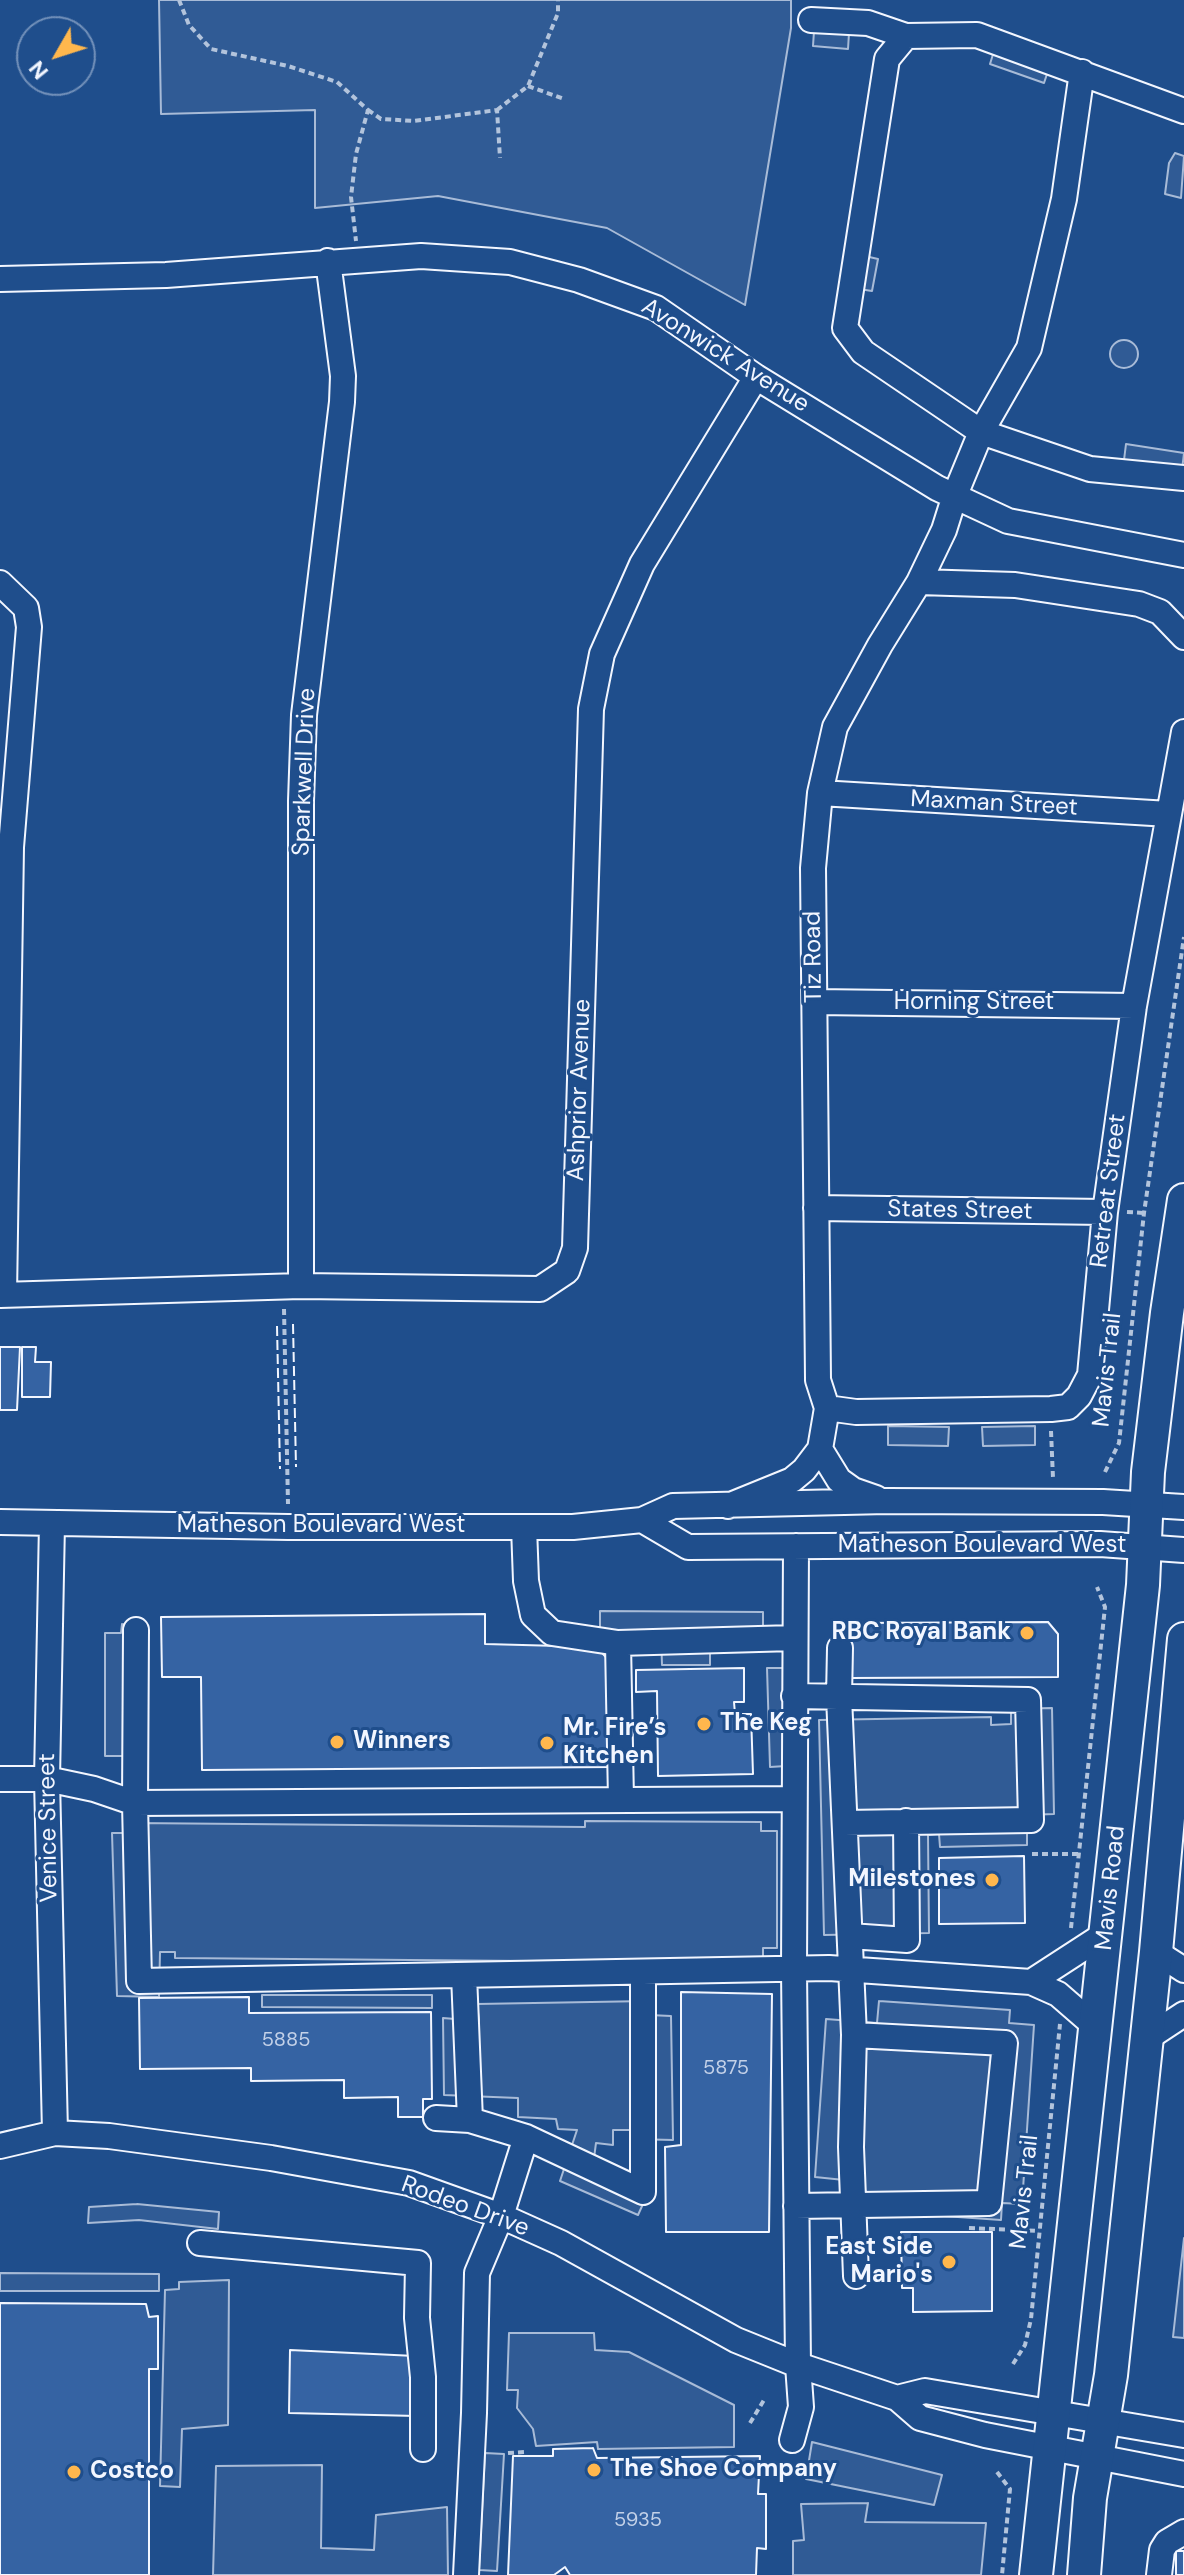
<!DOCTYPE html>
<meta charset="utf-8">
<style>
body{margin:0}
#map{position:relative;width:1184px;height:2575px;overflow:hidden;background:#1f4e8c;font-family:"DM Sans",sans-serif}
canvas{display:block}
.north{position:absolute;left:16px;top:16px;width:80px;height:80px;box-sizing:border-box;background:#1f4e8c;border:2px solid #7391ba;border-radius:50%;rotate:231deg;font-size:22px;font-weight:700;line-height:32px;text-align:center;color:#f2f6ff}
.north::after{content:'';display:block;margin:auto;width:28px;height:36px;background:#ffb74d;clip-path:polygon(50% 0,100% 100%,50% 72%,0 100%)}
</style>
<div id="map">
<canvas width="1184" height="2575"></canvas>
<div class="north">N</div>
</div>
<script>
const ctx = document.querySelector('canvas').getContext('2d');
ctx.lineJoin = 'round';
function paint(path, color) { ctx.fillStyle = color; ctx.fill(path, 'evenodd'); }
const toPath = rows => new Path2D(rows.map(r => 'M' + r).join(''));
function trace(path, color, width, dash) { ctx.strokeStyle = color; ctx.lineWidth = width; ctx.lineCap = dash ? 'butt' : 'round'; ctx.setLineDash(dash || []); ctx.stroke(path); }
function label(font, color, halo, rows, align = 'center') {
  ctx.font = font + ' "DM Sans",sans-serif'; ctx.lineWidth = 6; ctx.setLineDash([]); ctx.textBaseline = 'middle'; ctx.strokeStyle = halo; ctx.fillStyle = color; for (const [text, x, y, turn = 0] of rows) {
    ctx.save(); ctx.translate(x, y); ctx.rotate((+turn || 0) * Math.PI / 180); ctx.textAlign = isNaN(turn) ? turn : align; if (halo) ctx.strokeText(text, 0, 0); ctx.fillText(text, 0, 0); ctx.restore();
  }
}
const built = toPath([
 [159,0,791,0,791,28,745,305,607,228,438,196,315,208,315,110,161,114,159,0],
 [814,31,849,33,848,49,813,46,814,31],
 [994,51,1049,68,1044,83,990,64,994,51],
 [1175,153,1184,156,1181,198,1165,194,1169,163,1175,153],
 [865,256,878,259,872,291,859,289,865,256],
 '1110 354a14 14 0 1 1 28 0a14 14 0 1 1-28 0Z',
 [1126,444,1184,453,1182,470,1124,460,1126,444],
 [888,1426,949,1427,948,1446,888,1445,888,1426],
 [1035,1426,1035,1445,983,1446,982,1427,1035,1426],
 [600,1611,763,1612,763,1650,710,1651,710,1665,662,1665,661,1634,600,1633,600,1611],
 [122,1624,145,1625,145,1756,105,1756,105,1633,121,1633,122,1624],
 [767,1668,783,1668,786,1766,770,1767,767,1668],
 [1052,1708,1054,1814,1027,1815,1027,1845,940,1847,939,1834,928,1835,929,1933,824,1935,819,1720,991,1717,991,1725,1011,1724,1011,1709,1052,1708],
 [585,1821,761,1822,761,1831,777,1831,777,1948,763,1948,763,1963,175,1958,175,1952,160,1952,159,1997,117,1996,112,1833,132,1833,132,1823,585,1827,585,1821],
 [262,1995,432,1995,432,2008,262,2007,262,1995],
 [648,2001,649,2015,671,2016,673,2140,633,2139,633,2130,613,2130,613,2145,596,2143,594,2158,653,2182,638,2215,560,2181,577,2130,558,2129,556,2119,518,2117,518,2098,444,2095,443,2018,479,2021,477,2004,648,2001],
 [879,2001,1010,2010,1009,2023,1034,2025,1022,2204,1002,2203,1001,2220,843,2209,844,2180,815,2177,826,2019,877,2023,879,2001],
 [137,2204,219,2212,218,2229,139,2220,88,2223,89,2207,137,2204],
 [1184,2238,1184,2338,1173,2337,1184,2238],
 [0,2273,159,2274,159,2291,0,2291,0,2273],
 [229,2280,228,2425,182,2429,180,2487,160,2486,165,2290,179,2289,179,2282,229,2280],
 [509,2333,594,2333,595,2350,629,2352,734,2405,734,2447,598,2449,597,2442,536,2446,533,2429,517,2408,518,2390,507,2390,509,2333],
 [812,2442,942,2475,934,2505,806,2479,812,2442],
 [485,2453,504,2454,497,2571,479,2570,485,2453],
 [322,2465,321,2548,374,2550,376,2515,447,2507,448,2575,213,2575,216,2466,322,2465],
 [868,2503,865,2522,986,2523,981,2575,793,2575,793,2541,804,2540,801,2504,868,2503]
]);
const building = toPath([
 [0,1347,20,1347,17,1410,0,1410,0,1347],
 [22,1347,36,1347,35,1362,51,1362,50,1397,22,1397,22,1347],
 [485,1614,485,1644,597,1647,611,1663,613,1767,202,1770,201,1677,162,1677,161,1617,485,1614],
 [1048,1622,1058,1634,1058,1677,851,1678,851,1623,1048,1622],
 [744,1668,744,1702,734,1702,735,1714,751,1714,753,1774,658,1776,657,1691,636,1692,636,1670,744,1668],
 [1024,1856,1025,1923,939,1924,939,1858,1024,1856],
 [681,1992,772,1994,769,2232,666,2232,665,2147,681,2145,681,1992],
 [249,1997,249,2013,431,2012,432,2099,423,2099,423,2117,398,2117,398,2097,344,2098,344,2080,251,2081,251,2068,140,2069,139,1998,249,1997],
 [901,2232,992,2232,992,2311,913,2312,913,2288,902,2288,901,2232],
 [0,2303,146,2304,149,2317,158,2316,158,2369,149,2369,149,2575,0,2575,0,2303],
 [290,2350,415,2356,417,2416,289,2413,290,2350],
 [593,2448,597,2458,760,2456,758,2494,766,2494,766,2549,757,2548,756,2575,570,2575,565,2567,554,2575,508,2575,513,2456,553,2456,553,2449,593,2448],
 [1176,2551,1184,2551,1184,2575,1176,2575,1176,2551]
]);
const path = toPath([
 [179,0,189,25,211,49,288,66,337,82,368,110,356,154,351,197,356,241],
 [528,86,564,99],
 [368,110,381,119,414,121,497,110,500,158],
 [497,110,528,86,558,13,558,0],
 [1127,1212,1144,1213],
 [284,1309,288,1504],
 [1051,1431,1053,1478],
 [1105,1472,1119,1443,1144,1213,1184,937],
 [1032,1854,1079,1854],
 [1071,1928,1105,1607,1097,1587],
 [969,2228,1039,2231],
 [1013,2364,1025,2345,1031,2319,1060,2024],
 [750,2423,764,2400],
 [508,2453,525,2452],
 [997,2472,1010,2489,1002,2575]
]);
const minor = toPath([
 [811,20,868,23,906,36],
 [1184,111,977,35,906,36,887,59,845,328,863,352,981,432,1090,469,1184,478],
 [0,279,166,275,421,256,510,262,579,280,656,308,756,377,937,488,1008,521,1184,555],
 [919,582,1015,585,1139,604,1160,612,1184,637],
 [0,583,26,608,29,627,11,847,4,1295],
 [820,793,1169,814],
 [815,1002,1134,1006],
 [816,1208,1105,1212],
 [301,1286,301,801,304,715,342,402,343,376,328,261],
 [0,1295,301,1286,540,1289,567,1271,575,1248,591,709,602,654,642,564,756,377],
 [827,1408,856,1412,1051,1409,1068,1407,1079,1396,1090,1375,1105,1212,1134,1006,1184,732],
 [820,1449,839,1480,853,1490,876,1498],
 [728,1506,792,1480,804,1470,820,1449,827,1408,818,1380,813,868,820,793,835,727,880,645,919,582,944,530,955,495,981,432,1029,348,1064,199,1082,72],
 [642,1520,688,1547,1100,1544,1184,1550],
 [0,1522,288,1527,573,1527,642,1520,673,1506,887,1501,1103,1502,1184,1507],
 [52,1523,47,1779,55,2133],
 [524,1527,526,1581,533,1615,552,1633,618,1643,621,1800],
 [136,1630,135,1803,139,1981,829,1968,1031,1982,1058,1994,1096,2027],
 [618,1643,794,1638],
 [840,1648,839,1697,854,2035,851,2147,856,2276],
 [794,1696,1028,1700,1031,1820,845,1823],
 [0,1779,47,1779,94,1789,135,1803,794,1799],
 [850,1936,907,1940,906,1821],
 [1156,1952,1184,1970],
 [464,1975,470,2120],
 [1031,1982,1105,1934],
 [1146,2039,1184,2014],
 [436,2118,470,2120,526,2137,643,2192,643,1972],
 [0,2146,55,2133,109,2136,271,2158,409,2183,501,2216,561,2243,736,2340,798,2365,897,2398,920,2418,985,2435,1184,2474],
 [796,2206,989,2203,1005,2043,854,2035],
 [200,2243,418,2263,417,2318,423,2377,423,2449],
 [897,2398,925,2391,1184,2435],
 [792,2440,801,2407,798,2365,794,1969,796,1546],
 [466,2575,474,2413,477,2273,501,2216,526,2137],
 [1159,2575,1162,2550,1167,2542,1184,2532]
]);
const major = toPath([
 [1036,2575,1143,1585,1148,1472,1167,1313,1184,1200],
 [1084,2575,1090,2498,1111,2375,1156,1952,1184,1639]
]);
const fence = toPath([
 [293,1324,296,1467],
 [277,1326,280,1469]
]);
const markers = [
 [1027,1633,8,"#ffb74d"],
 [704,1724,8,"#ffb74d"],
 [337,1742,8,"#ffb74d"],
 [547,1743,8,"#ffb74d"],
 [992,1880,8,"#ffb74d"],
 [949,2262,8,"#ffb74d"],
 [594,2470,8,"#ffb74d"],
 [74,2472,8,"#ffb74d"]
];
const numberNames = [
 ["5885",286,2041],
 ["5875",726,2069],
 ["5935",638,2521]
];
const streetNames = [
 ["Avonwick Avenue",725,356,32],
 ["Sparkwell Drive",305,772,-88],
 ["Maxman Street",994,804,3],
 ["Tiz Road",814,957,-91],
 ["Horning Street",974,1003],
 ["Ashprior Avenue",580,1090,-88],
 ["Retreat Street",1109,1191,-83],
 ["States Street",960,1211,1],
 ["Mavis Trail",1108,1370,-84],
 ["Matheson Boulevard West",321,1526],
 ["Matheson Boulevard West",982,1546],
 ["Venice Street",49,1828,-91],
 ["Mavis Road",1111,1888,-84],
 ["Mavis Trail",1025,2192,-84],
 ["Rodeo Drive",465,2207,20]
];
const poiNames = [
 ["RBC Royal Bank",1011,1633,"right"],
 ["The Keg",720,1724],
 ["Mr. Fire’s",563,1729],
 ["Kitchen",563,1757],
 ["Winners",353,1742],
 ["Milestones",976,1880,"right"],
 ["East Side",933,2248,"right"],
 ["Mario's",933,2276,"right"],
 ["The Shoe Company",610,2470],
 ["Costco",90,2472]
];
paint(built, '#305b95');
trace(built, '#a8bbd7', 2);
paint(building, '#3563a3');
trace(building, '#f2f6ff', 2);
trace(minor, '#f2f6ff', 28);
trace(major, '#f2f6ff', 36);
trace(path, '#b3c4dc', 4, [6, 4]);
trace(minor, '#1f4e8c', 24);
trace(major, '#1f4e8c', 32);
trace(fence, '#f2f6ff', 2, [10, 4]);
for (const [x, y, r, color] of markers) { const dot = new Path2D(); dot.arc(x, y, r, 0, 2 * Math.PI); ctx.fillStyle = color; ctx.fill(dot); trace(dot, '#1f4e8c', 3); }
label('20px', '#c3d1e8', null, numberNames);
label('24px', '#f2f6ff', '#1f4e8c', streetNames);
label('bold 24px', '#f2f6ff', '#1f4e8c', poiNames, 'left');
</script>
